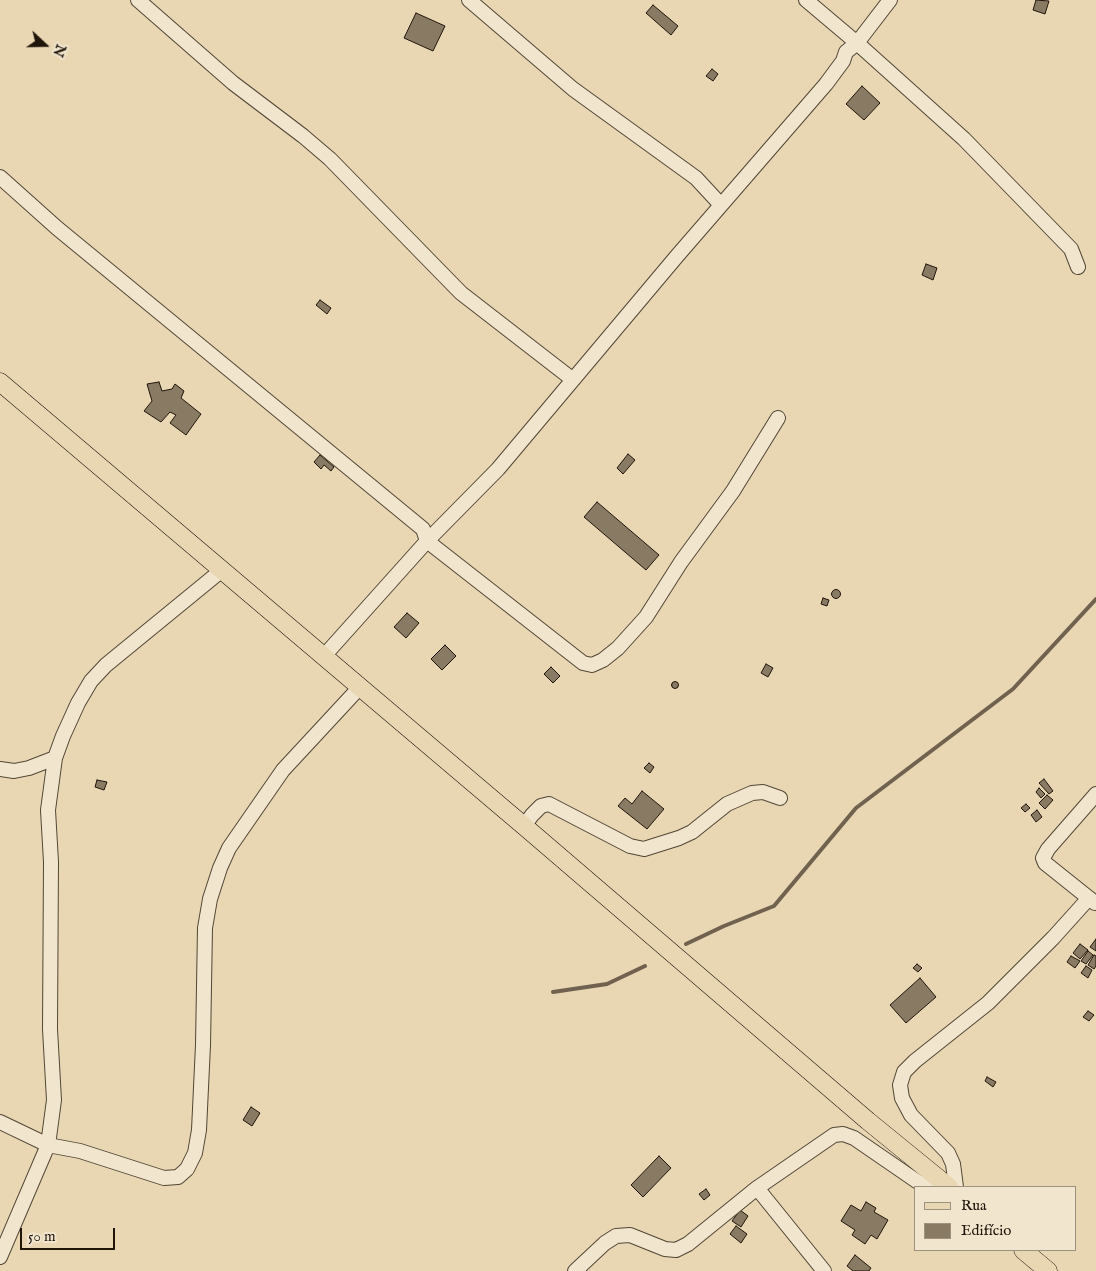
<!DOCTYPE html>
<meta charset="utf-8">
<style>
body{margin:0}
#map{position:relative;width:1096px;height:1271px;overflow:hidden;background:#e9d7b4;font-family:"IM FELL English",serif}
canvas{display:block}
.legend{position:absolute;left:914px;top:1186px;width:162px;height:65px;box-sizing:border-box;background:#f1e5ce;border:1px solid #9d9280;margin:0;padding:6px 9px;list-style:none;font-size:15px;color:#20150b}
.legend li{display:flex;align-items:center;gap:10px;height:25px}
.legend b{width:25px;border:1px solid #9d9280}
.north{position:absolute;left:20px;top:20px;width:50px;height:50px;-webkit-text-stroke:4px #f1e5ce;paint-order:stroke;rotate:111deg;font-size:14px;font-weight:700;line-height:20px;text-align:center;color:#20150b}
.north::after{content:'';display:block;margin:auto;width:18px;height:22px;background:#20150b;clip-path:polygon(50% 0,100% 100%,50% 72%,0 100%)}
.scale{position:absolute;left:20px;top:1228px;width:95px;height:22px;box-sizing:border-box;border:2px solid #20150b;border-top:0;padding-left:6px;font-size:15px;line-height:18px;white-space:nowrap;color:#20150b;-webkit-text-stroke:4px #f1e5ce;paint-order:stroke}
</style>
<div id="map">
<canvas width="1096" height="1271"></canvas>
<ul class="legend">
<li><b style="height:6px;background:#e9d7b4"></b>Rua</li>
<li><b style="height:14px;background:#897a63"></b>Edifício</li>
</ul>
<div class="north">N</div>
<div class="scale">50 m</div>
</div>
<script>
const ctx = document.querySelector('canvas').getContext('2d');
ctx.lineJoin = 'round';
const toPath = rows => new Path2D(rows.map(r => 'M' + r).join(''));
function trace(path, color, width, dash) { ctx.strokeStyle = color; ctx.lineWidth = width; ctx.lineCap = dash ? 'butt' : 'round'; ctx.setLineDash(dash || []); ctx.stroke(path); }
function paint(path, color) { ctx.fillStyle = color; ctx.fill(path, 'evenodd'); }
const stream = toPath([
 [686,944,724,926,774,906,856,808,1013,689,1096,599],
 [553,992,607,984,645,966]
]);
const building = toPath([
 [1036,0,1049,1,1045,14,1033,10,1036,0],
 [653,5,678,26,671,35,646,13,653,5],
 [416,13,445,26,433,51,404,38,416,13],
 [712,69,718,74,713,81,706,76,712,69],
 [862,86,880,103,864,120,846,104,862,86],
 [926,264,937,268,933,280,922,275,926,264],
 [320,300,331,308,327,314,316,305,320,300],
 [159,382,162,391,172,389,175,384,184,391,181,398,201,414,186,435,170,423,176,415,170,412,161,422,144,411,152,401,147,384,159,382],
 [628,454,635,460,623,474,617,468,628,454],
 [320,455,334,467,331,471,324,465,321,469,314,462,320,455],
 [597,502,659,555,646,570,584,517,597,502],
 '831.5 594a4.5 4.5 0 1 1 9 0a4.5 4.5 0 1 1-9 0Z',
 [823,598,829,600,827,606,821,604,823,598],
 [407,613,419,623,406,638,394,627,407,613],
 [445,645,456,656,442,670,431,659,445,645],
 [766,664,773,668,768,677,761,673,766,664],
 [551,667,560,676,553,683,544,674,551,667],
 '671.5 685a3.5 3.5 0 1 1 7 0a3.5 3.5 0 1 1-7 0Z',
 [649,763,654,767,650,773,644,768,649,763],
 [1044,779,1053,791,1049,794,1039,783,1044,779],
 [97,780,107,782,104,790,95,787,97,780],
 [1039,788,1045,794,1041,798,1036,792,1039,788],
 [642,791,664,809,647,829,618,806,625,798,632,804,642,791],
 [1047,795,1053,800,1045,809,1039,803,1047,795],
 [1026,804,1030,808,1025,812,1021,808,1026,804],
 [1037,810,1042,817,1036,822,1031,815,1037,810],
 [1096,939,1096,951,1090,947,1096,939],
 [1080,944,1088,950,1080,959,1073,953,1080,944],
 [1088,951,1093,955,1086,964,1081,961,1088,951],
 [1094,955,1096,956,1096,966,1094,969,1088,965,1094,955],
 [1071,956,1080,961,1075,968,1067,962,1071,956],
 [917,964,922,968,918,972,913,968,917,964],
 [1086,966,1092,970,1088,978,1081,973,1086,966],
 [920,978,936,997,906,1023,890,1005,920,978],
 [1088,1011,1094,1015,1089,1021,1083,1017,1088,1011],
 [987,1077,996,1082,993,1087,985,1081,987,1077],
 [251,1107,260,1113,252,1126,243,1120,251,1107],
 [659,1156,671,1168,643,1197,631,1185,659,1156],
 [706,1189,710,1195,704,1200,699,1194,706,1189],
 [866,1202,876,1208,874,1212,888,1220,877,1239,871,1235,865,1244,852,1235,855,1230,841,1221,851,1205,861,1211,866,1202],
 [740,1210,748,1216,741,1227,732,1221,740,1210],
 [736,1226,747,1234,741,1243,730,1234,736,1226],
 [855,1255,871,1268,869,1271,853,1271,847,1266,855,1255]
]);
const minor = toPath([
 [138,0,233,83,303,136,330,159,461,293,572,379],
 [469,0,573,89,696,178,721,205],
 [806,0,857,43,964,139,1071,249,1078,267],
 [0,177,57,228,423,529,427,541,583,663,592,665,603,660,618,648,646,617,681,562,733,491,778,418],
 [324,656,427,541,498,469,677,256,826,84,843,61,846,52,857,43,890,0],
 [0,769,14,771,29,768,55,758],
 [524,826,532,815,541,806,549,804,630,846,644,849,679,838,692,832,727,804,752,793,763,792,780,798],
 [1095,903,1045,863,1043,858,1048,849,1096,794],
 [0,1122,48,1145,80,1151,164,1178,178,1177,187,1169,195,1153,199,1130,203,1045,205,928,210,899,220,868,229,848,283,770,360,687],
 [956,1187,953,1164,948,1153,911,1115,902,1098,900,1085,904,1072,915,1061,988,1003,1053,938,1089,898],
 [757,1188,824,1271],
 [0,1257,48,1145,54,1100,50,1029,51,862,48,810,55,758,63,736,78,703,91,681,106,665,222,570],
 [575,1271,605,1243,616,1236,630,1235,665,1249,676,1250,688,1244,757,1188,834,1135,843,1134,854,1138,918,1182,930,1187]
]);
const major = toPath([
 [0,382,524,826,868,1121,949,1187],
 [1023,1250,1048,1271]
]);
trace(stream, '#70624e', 4);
paint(building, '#897a63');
trace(building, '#20150b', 1);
trace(minor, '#524635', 16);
trace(major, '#20150b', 19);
trace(minor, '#f1e5ce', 14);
trace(major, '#e9d7b4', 18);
</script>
